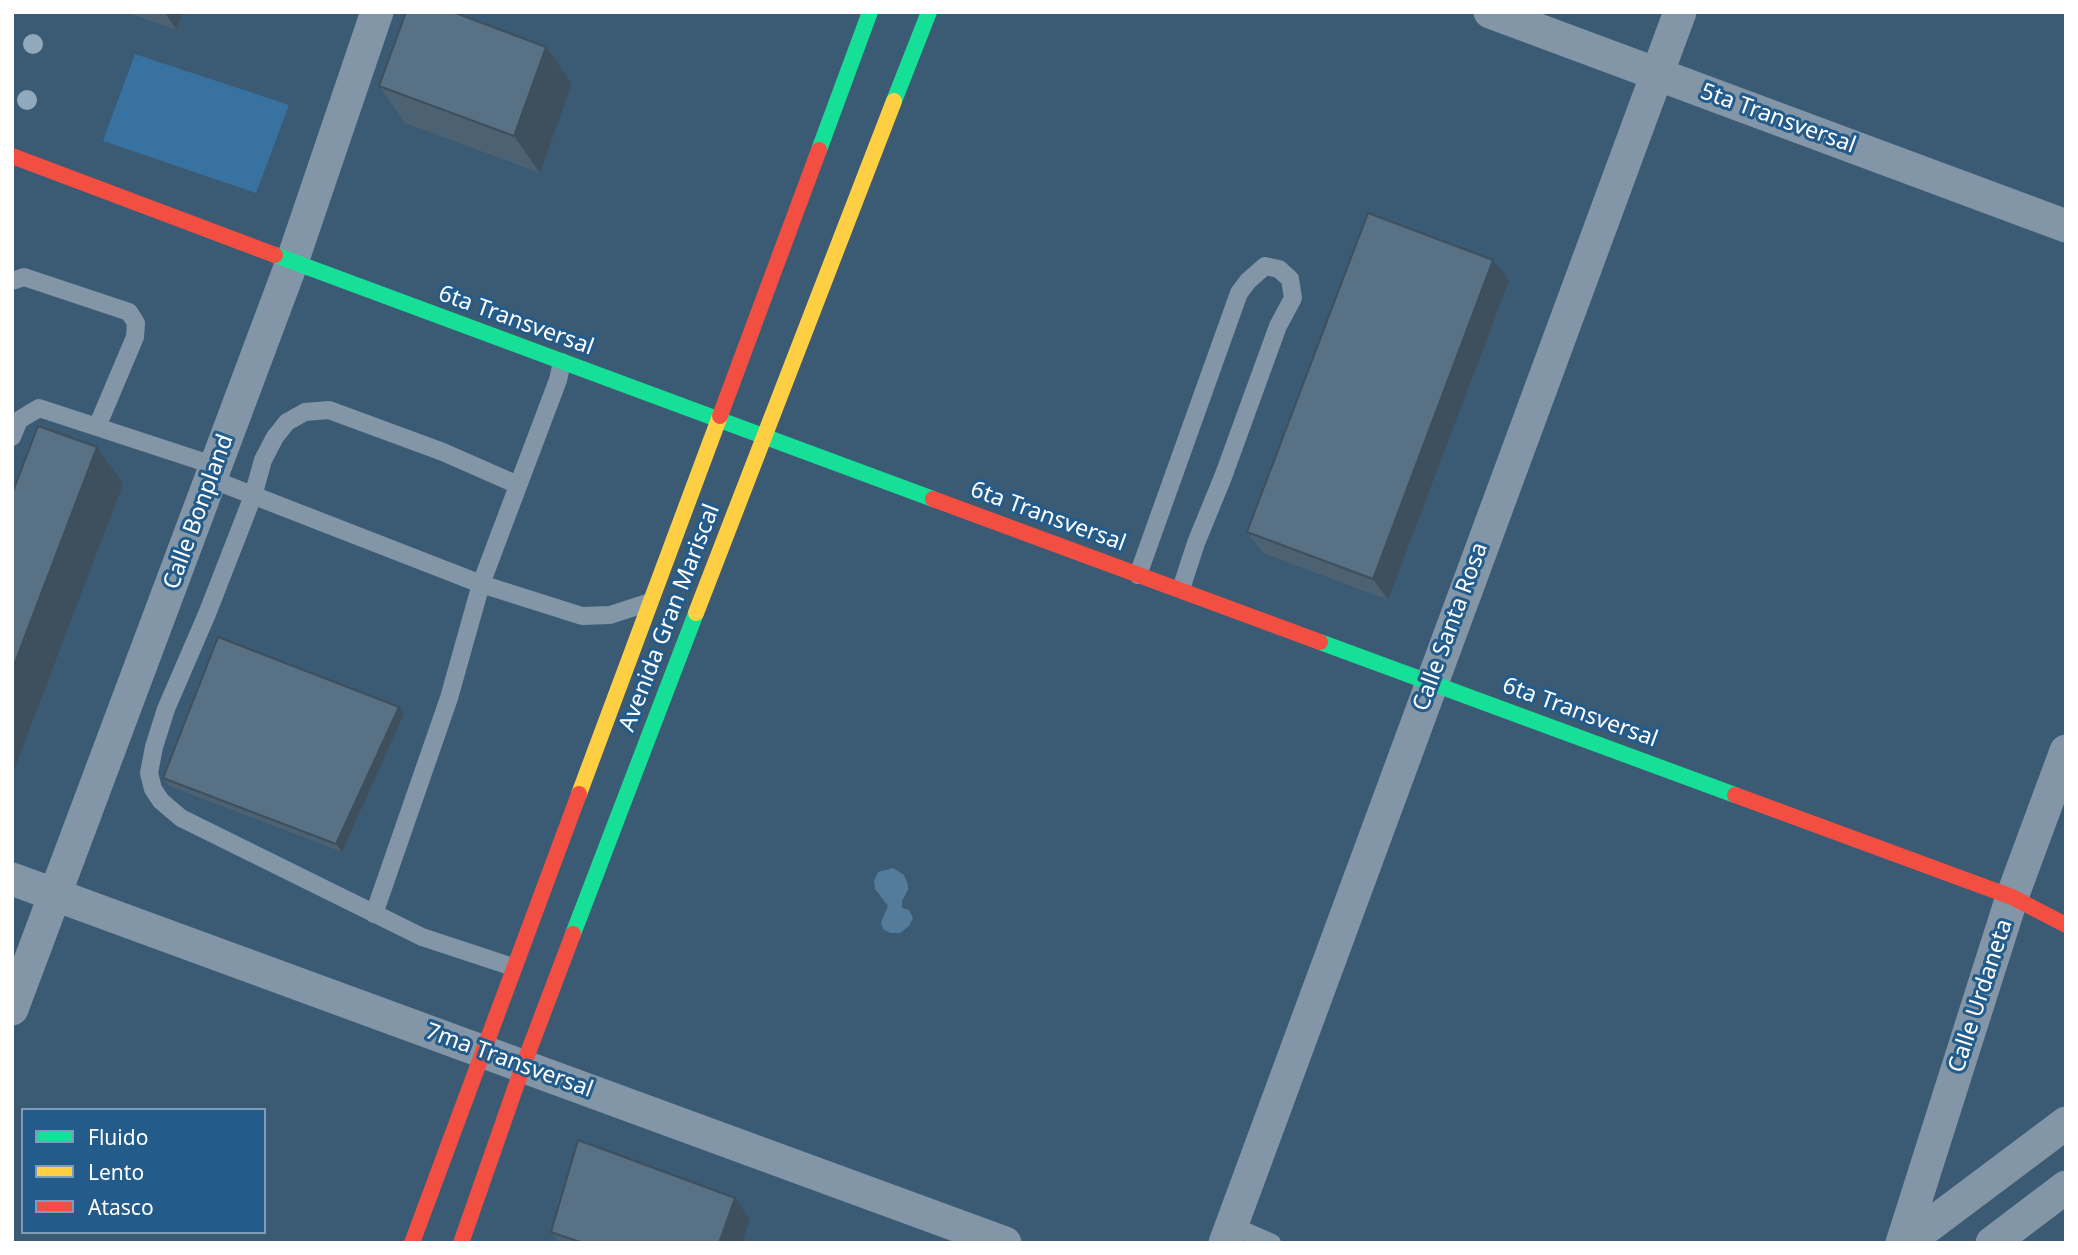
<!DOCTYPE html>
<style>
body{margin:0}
#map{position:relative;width:2078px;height:1255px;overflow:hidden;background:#3b5a73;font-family:"Noto Sans",sans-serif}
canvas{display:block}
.frame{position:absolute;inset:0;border:14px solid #fff;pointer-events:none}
.legend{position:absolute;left:21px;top:1108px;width:245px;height:126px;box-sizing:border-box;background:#235c8b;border:2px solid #7b9db9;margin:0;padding:9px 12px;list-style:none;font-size:21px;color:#fff}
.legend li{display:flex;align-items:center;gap:14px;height:35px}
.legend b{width:35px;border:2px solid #7b9db9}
</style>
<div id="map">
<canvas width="2078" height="1255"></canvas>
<div class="frame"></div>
<ul class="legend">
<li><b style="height:9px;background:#16e098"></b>Fluido</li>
<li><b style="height:9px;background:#ffcf43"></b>Lento</li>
<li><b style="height:9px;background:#f24e42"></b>Atasco</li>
</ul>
</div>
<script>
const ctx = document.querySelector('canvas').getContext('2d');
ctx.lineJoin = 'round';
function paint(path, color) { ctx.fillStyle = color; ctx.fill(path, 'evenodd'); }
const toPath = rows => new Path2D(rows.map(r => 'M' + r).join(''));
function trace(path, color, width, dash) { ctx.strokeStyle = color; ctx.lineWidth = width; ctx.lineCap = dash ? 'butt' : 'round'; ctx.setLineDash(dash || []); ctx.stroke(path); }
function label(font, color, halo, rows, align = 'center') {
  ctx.font = font + ' "Noto Sans",sans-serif'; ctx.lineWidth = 6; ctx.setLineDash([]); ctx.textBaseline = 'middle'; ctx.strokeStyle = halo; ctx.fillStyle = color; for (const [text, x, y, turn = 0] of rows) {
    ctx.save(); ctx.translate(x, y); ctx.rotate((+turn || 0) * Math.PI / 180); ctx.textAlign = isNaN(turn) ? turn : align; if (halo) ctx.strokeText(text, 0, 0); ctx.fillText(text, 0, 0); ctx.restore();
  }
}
const green = toPath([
 [135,54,289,105,256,193,103,141]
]);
const water = toPath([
 [893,868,904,875,908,885,908,890,902,901,902,908,909,910,913,918,909,926,900,933,890,933,883,929,881,922,888,906,875,889,874,881,878,872]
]);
const lane = toPath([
 [12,281,24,277,129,312,136,323,135,337,97,427,216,466],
 [562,362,558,380,481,584,582,616,610,615,647,603],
 [12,437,19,420,39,408,97,427],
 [211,479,481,584,449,698,374,914],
 [1138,575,1239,293,1248,281,1265,266,1279,269,1290,279,1293,298,1278,326,1223,477,1196,543,1181,589],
 [513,967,422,937,181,818,161,801,153,789,149,773,154,747,166,709,207,614,253,496,263,460,275,437,287,422,305,412,329,410,443,452,518,485],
 [1231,1225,1272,1243]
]);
const street = toPath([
 [1490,12,2066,226],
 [12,879,1005,1243],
 [12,1009,292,262,377,12],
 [1225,1243,1680,12],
 [1902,1243,2012,897,2066,751],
 [1906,1243,2066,1123],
 [1992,1243,2066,1187]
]);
const fast = toPath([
 [894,101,929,12],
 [819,150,870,12],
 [275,255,933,499],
 [1320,642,1735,795],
 [573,934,696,613]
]);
const slow = toPath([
 [696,613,894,101],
 [579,794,720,416]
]);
const jam = toPath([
 [12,156,275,255],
 [720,416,819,150],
 [933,499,1320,642],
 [1735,795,2012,897,2066,925],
 [412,1243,579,794],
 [461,1243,523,1066,573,934]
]);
const trees = [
 [33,44],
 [27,100]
];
const wall = toPath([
 [125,12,183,12,177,30],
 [572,84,540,173,405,123,379,86],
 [1509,281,1388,600,1263,553,1247,532],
 [399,707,404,714,342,852,169,786,163,778],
 [735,1198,750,1219,742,1243,559,1243,551,1232]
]);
const shadedWall = toPath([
 [164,12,183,12,177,30],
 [546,47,572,84,540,173,514,136],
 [1493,260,1509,281,1388,600,1373,579],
 [97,447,123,484,12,775,12,670],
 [399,707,404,714,342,852,336,844],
 [735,1198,750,1219,742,1243,719,1243]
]);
const building = toPath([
 [406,12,453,12,546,47,514,136,379,86,406,12],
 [1368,213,1493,260,1373,579,1247,532,1368,213],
 [38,426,97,447,12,670,12,494,38,426],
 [218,637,399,707,336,844,163,778,218,637],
 [578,1140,735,1198,719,1243,583,1243,551,1232,578,1140]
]);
const streetNames = [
 ["5ta Transversal",1778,119,20],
 ["6ta Transversal",516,321,20],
 ["Calle Bonpland",199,512,-70],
 ["6ta Transversal",1048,517,20],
 ["Avenida Gran Mariscal",670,618,-69],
 ["Calle Santa Rosa",1451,627,-70],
 ["6ta Transversal",1580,713,20],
 ["Calle Urdaneta",1981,996,-72],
 ["7ma Transversal",509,1061,20]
];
paint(green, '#3872a1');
paint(water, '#547b9a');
trace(lane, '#8296a8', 18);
trace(street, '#8296a8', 33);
trace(fast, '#16e098', 16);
trace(slow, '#ffcf43', 16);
trace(jam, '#f24e42', 16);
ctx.fillStyle = '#90a9bc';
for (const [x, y] of trees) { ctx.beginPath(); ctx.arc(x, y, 10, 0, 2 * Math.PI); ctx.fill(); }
paint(wall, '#4c6172');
paint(shadedWall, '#3e4f5d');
paint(building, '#587185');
trace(building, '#3e4f5d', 2);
label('23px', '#fff', '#235c8b', streetNames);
</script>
